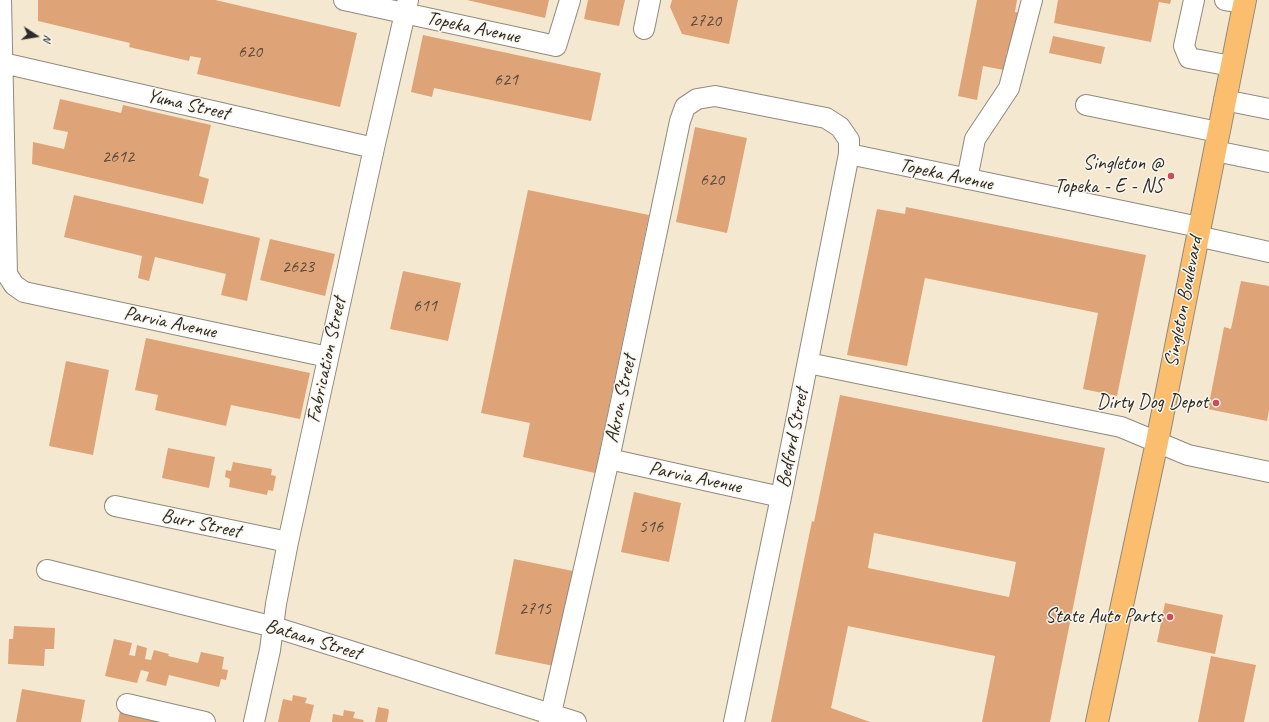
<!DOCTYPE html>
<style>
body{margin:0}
#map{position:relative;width:1269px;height:722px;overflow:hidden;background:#f5e8d0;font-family:Caveat,sans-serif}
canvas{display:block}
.north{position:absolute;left:16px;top:16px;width:40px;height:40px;-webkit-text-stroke:3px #fbf7ec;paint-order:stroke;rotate:102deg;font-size:11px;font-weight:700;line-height:16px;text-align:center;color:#2b2b2b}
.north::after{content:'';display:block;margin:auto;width:14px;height:18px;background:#2b2b2b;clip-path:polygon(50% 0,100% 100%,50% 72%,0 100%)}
</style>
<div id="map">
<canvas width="1269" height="722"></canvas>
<div class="north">N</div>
</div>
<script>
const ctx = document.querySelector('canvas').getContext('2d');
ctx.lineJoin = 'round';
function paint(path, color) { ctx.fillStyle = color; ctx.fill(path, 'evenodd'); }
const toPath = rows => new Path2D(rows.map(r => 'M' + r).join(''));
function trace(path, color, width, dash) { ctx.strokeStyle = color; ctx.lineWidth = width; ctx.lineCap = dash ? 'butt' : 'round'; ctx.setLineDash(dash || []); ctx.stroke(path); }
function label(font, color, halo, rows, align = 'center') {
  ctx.font = font + ' Caveat,sans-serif'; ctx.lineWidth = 3; ctx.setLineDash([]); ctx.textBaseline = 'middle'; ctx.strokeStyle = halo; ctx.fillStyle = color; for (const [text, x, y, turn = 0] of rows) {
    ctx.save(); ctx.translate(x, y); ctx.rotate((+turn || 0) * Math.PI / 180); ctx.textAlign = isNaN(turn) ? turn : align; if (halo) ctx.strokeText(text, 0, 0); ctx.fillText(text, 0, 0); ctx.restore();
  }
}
const building = toPath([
 [38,0,215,0,357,33,340,107,197,74,201,58,190,56,189,61,129,47,130,43,38,21],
 [467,0,549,0,545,18],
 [588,0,625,0,619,26,584,19],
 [672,0,738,0,729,44,682,34,670,7],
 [977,0,1017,0,1015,12,1020,13,1012,52,1007,51,1004,70,983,66,977,100,958,96],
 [1058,0,1171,0,1170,4,1159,2,1151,42,1054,23],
 [423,35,601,73,591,121,434,88,432,97,411,92],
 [1053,36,1105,47,1101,64,1049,53],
 [60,99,121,113,123,105,211,125,199,176,209,179,203,204,32,164,33,142,64,149,68,132,53,129],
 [695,127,747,138,727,233,676,222],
 [528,190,649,215,595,473,523,457,530,423,481,413],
 [74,195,260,238,247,301,221,295,226,274,155,257,149,281,138,278,142,256,64,237],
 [906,207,1146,255,1117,396,1083,389,1098,313,925,278,907,366,847,355,877,209,905,214],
 [270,239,335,254,325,296,260,280],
 [403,271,461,283,448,341,390,329],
 [1241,281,1269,286,1269,410,1267,421,1208,409,1224,327,1231,329],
 [146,338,310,373,300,419,231,405,226,426,155,410,158,395,135,390],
 [66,361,109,370,93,455,49,446],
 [840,395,1105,448,1050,722,982,722,995,656,848,626,831,708,870,722,771,722,812,521,814,522],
 [874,533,1016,562,1009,597,868,568],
 [168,448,215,457,209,488,162,478],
 [233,462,272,469,271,475,276,476,273,491,268,490,267,495,229,487,230,479,225,477,226,470,231,471],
 [634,492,681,503,669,562,621,552],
 [514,559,573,571,554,666,495,654],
 [1165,603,1223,615,1215,654,1157,642],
 [14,626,55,628,54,649,45,649,44,666,8,664,9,639,13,639],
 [114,639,132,643,129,655,135,656,137,645,147,648,145,659,151,660,154,650,169,654,168,656,198,663,201,652,224,657,222,669,228,670,226,680,221,679,219,687,169,675,166,686,146,681,149,672,141,670,137,683,105,676],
 [1211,656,1256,665,1244,722,1198,722],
 [22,689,85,700,81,722,16,722],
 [293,695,307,698,305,703,314,705,310,722,278,722,283,699,292,701],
 [378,707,388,709,389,711,387,722,375,722],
 [344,710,355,712,353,718,364,720,363,722,332,722,333,714,343,716],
 [120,711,167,722,118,722]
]);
const minor = toPath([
 [1,0,7,274,14,285,24,292,328,357],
 [344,0,556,46,570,0],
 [1194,0,1184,46,1189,58,1231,66],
 [1225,0,1245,3],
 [644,29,650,0],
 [3,63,374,148],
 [1224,100,1269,109],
 [1086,105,1218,132],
 [1215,151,1269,162],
 [967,179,975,139,1009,88,1032,0],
 [1197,236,1269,252],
 [808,363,1121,427,1188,455,1269,472],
 [609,459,781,497],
 [115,506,288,542],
 [47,570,274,627,576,722],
 [127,704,205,722],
 [254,722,270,650,276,604,288,542,374,148,408,0],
 [549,722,609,459,680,121,685,107,697,99,715,96,826,118,840,127,849,140,849,154,1199,227],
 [734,722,781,497,849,154]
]);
const major = toPath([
 [1097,722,1157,442,1245,0]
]);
const markers = [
 [1171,176,4,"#d1495b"],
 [1216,403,4,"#d1495b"],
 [1170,617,4,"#d1495b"]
];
const numberNames = [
 ["2720",705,21],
 ["620",250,52],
 ["621",506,80],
 ["2612",118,157],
 ["620",712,180],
 ["2623",298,267],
 ["611",425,306],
 ["516",651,527],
 ["2715",535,609]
];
const streetNames = [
 ["Topeka Avenue",473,28,12],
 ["Yuma Street",188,105,13],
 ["Topeka Avenue",946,175,12],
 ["Singleton Boulevard",1184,302,-79],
 ["Parvia Avenue",170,323,12],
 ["Fabrication Street",327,360,-78],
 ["Akron Street",621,399,-78],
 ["Bedford Street",793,438,-79],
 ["Parvia Avenue",695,478,12],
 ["Burr Street",201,524,12],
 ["Bataan Street",313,640,17]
];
const poiNames = [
 ["Singleton @",1163,164],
 ["Topeka - E - NS",1163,187],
 ["Dirty Dog Depot",1208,403],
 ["State Auto Parts",1162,617]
];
paint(building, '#dea376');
trace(minor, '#908a7e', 22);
trace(major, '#908a7e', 24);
trace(minor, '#fff', 20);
trace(major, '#fabe6e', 22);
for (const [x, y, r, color] of markers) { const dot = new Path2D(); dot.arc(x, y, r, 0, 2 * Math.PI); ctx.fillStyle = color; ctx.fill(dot); trace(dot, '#fbf7ec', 1.5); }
label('18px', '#58493e', null, numberNames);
label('20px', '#2b2b2b', '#fbf7ec', streetNames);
label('20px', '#2b2b2b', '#fbf7ec', poiNames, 'right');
</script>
